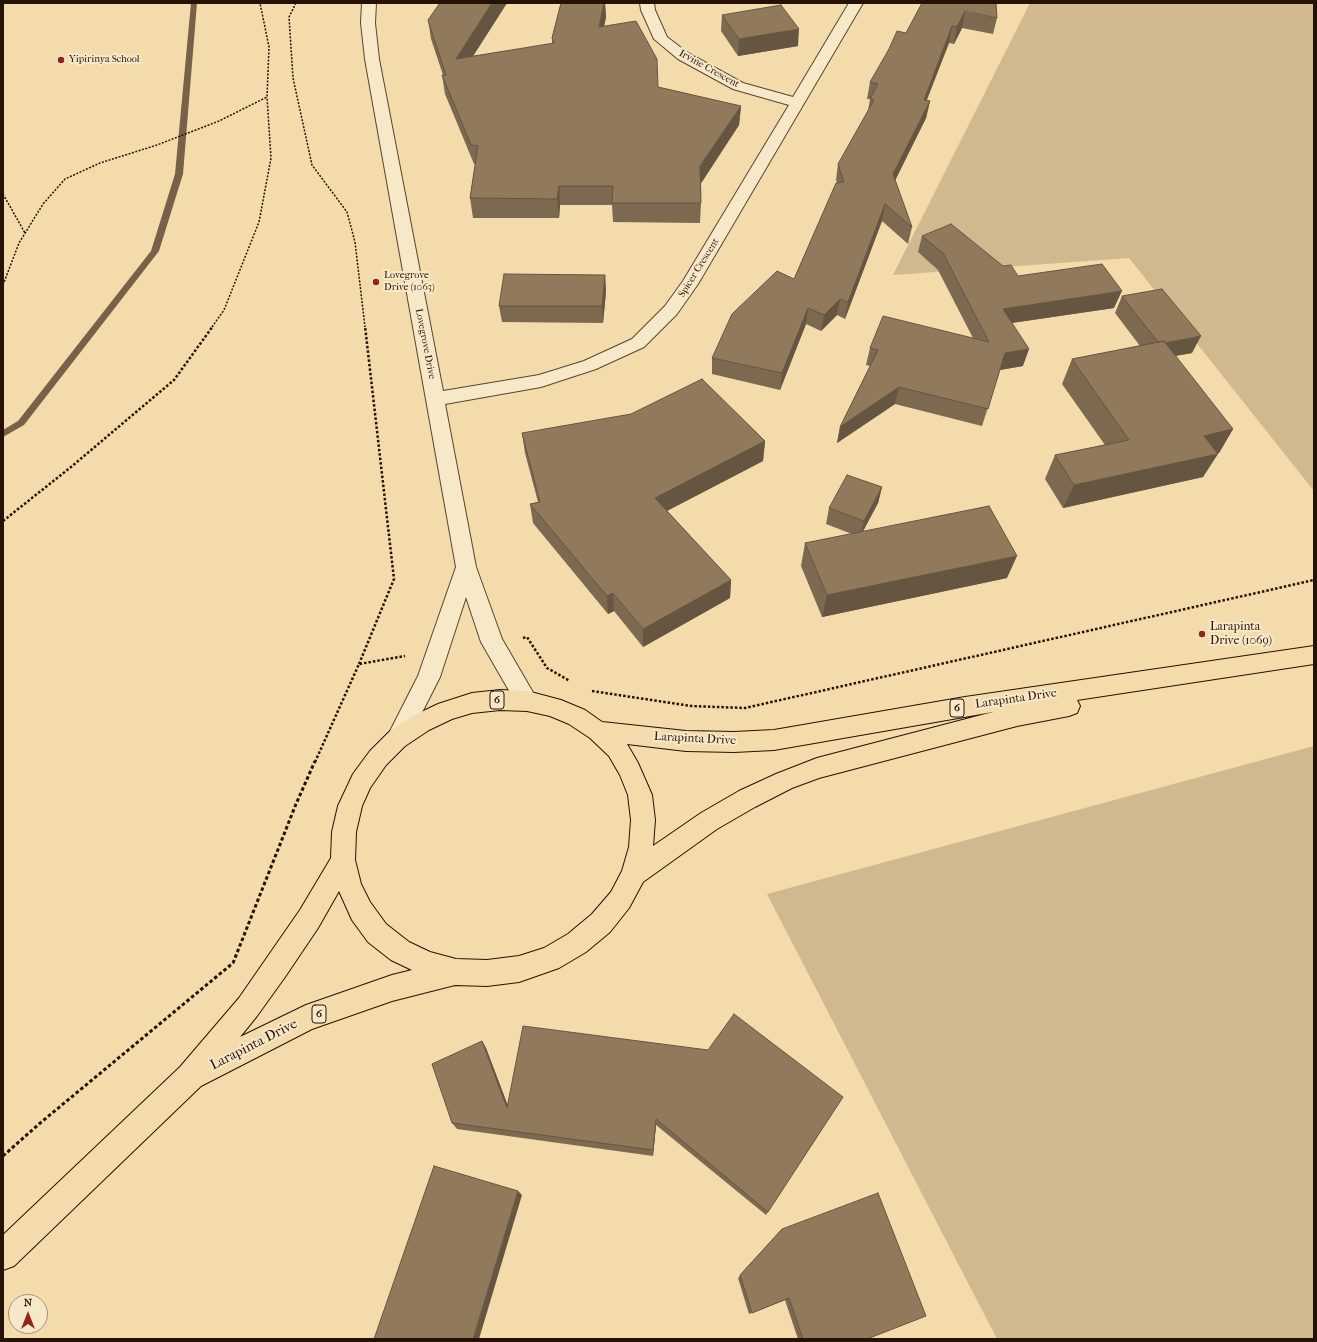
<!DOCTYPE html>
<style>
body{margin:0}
#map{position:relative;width:1317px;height:1342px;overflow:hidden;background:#f3dbab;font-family:"IM FELL French Canon",serif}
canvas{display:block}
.frame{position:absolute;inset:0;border:4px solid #261107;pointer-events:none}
.north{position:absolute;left:8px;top:1294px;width:40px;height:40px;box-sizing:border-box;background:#f7e8c8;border:1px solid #a3927b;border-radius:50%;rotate:0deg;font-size:11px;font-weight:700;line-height:16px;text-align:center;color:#261107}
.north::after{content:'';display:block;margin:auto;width:14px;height:18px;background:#8f2418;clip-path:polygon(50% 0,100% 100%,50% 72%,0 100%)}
</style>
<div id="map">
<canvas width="1317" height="1342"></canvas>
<div class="frame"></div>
<div class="north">N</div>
</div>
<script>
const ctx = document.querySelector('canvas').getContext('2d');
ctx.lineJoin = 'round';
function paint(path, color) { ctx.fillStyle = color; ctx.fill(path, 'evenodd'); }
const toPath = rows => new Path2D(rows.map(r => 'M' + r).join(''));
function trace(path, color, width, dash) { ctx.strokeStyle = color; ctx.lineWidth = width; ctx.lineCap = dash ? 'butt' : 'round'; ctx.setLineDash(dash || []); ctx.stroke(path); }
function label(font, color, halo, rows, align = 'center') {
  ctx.font = font + ' "IM FELL French Canon",serif'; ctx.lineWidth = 4; ctx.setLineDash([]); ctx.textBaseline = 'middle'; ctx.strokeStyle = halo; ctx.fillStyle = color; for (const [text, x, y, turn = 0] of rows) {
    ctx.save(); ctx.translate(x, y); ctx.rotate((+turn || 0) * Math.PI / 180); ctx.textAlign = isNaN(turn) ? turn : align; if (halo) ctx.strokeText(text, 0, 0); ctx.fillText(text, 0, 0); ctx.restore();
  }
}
const green = toPath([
 [1030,3,1314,3,1314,491,1129,258,893,275],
 [1314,746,1314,1339,997,1339,767,894]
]);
const stream = toPath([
 [191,3,197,3,183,174,159,251,24,425,3,437,3,430,18,421,151,251,175,174,191,3]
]);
const pathFar2 = toPath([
 [296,3,289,17,293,78,312,165,347,212,355,242,365,327],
 [3,194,25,233],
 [3,285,19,243,43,204,65,179,100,163,157,145,219,121,267,97,269,47,260,3],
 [212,327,224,310,259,222,271,158,267,97]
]);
const pathFar1 = toPath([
 [3,521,71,467,174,380,213,326],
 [523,638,527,637,547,668,570,681],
 [359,664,394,579,365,326],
 [592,691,691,706,745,708,1314,580],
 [315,762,359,664,405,656]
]);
const path = toPath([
 [3,1156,39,1124,233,963,296,804,315,761]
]);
const minor = toPath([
 [362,3,376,3,375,23,379,59,443,391,539,375,584,361,632,339,665,306,683,281,789,105,733,89,678,59,654,39,641,10,640,3,654,3,655,10,667,37,688,53,743,83,793,97,849,3,863,3,698,284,677,314,644,347,596,369,541,387,445,404,476,567,502,639,538,701,535,708,527,711,519,708,481,642,466,597,440,677,405,746,397,749,389,746,386,739,418,676,456,567,365,59,361,23,362,3]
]);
const primary = toPath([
 [1314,646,1314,664,1077,700,1080,706,1077,713,1069,716,1017,726,819,778,792,788,755,807,717,829,643,882,629,908,610,932,586,952,559,968,519,982,487,986,455,985,392,1001,312,1029,201,1086,14,1266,3,1270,3,1235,180,1067,239,998,300,910,331,858,332,832,338,806,353,774,370,751,389,732,413,716,438,704,472,693,500,690,527,691,561,700,585,710,602,722,686,731,734,732,774,730,965,697,1314,646],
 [500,710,527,711,550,716,569,724,590,738,609,756,620,775,628,795,631,820,629,847,622,871,611,892,592,914,568,934,544,948,519,956,487,960,456,959,430,952,409,942,386,924,370,902,361,884,355,860,356,832,362,806,370,788,386,765,405,746,429,730,452,719,472,713,500,710],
 [993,712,817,758,776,774,739,791,701,813,653,846,655,820,652,795,638,763,627,744,686,751,734,752,774,750,993,712],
 [339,891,352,920,368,942,391,960,412,970,392,975,306,1005,240,1037,257,1016,285,977,318,928,339,891]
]);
const wall = toPath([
 [440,3,507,3,473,56,552,44,552,38,561,3,605,3,606,17,604,26,658,87,741,106,739,125,701,183,701,203,700,223,613,222,612,205,560,205,559,218,473,218,470,198,475,164,474,164,445,94,442,75,443,75,431,39,428,20],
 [812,3,820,3,820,4],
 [922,3,997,18,993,34,962,28,954,44,949,43,927,100,930,101,926,118,895,180,912,227,908,244,882,221,845,319,837,315,821,331,806,324,780,390,712,374,712,358,794,279,837,183,836,180,838,164,868,111,870,99,867,99,870,82,906,33],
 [722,15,798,46,738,56,721,31],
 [922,236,1003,266,1018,276,1114,308,1012,323,1023,366,1000,370,982,426,895,404,837,443,840,427,870,366,866,365,870,348,973,338,938,270,918,252],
 [605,275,606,292,603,323,502,322,499,306],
 [1122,296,1192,353,1175,356,1233,429,1219,453,1217,453,1203,477,1063,508,1045,479,1055,455,1105,445,1062,384,1072,359,1140,346,1115,313],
 [522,433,765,441,763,461,667,511,731,580,730,598,643,647,614,611,608,614,533,523,530,504,538,502,525,453],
 [882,487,878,503,863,531,1007,578,822,617,801,566,805,543,852,534,826,524,829,508],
 [482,1041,486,1048,508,1106,843,1097,766,1215,656,1125,653,1156,457,1129,452,1123],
 [782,1229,867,1339,798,1339,785,1300,749,1314,738,1278]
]);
const shadedWall = toPath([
 [492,3,507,3,459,78,456,59],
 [604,3,605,3,606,17,600,46,599,27],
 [965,11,962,28,954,44,957,27],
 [952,26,949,43,920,116,924,100],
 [799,29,798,46,738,56,739,39],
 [930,101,926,118,890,191,893,174],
 [741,106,739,125,700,185,700,166],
 [559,186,560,205,559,218,557,199],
 [885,204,882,221,845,319,848,302],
 [605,275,606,292,603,323,602,306],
 [1122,291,1114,308,997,325,1003,309],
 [840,299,837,315,821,331,824,315],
 [808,308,806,324,780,390,782,373],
 [1201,336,1192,353,1151,360,1159,344],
 [1029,349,1023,366,999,370,1005,353],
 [899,387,895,404,837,443,840,427],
 [1233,429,1219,453,1190,459,1204,436],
 [765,441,763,461,655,517,655,498],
 [1218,454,1203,477,1063,508,1074,485],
 [882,487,878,503,860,537,864,521],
 [1017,556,1007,578,822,617,827,595],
 [731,580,730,598,643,647,643,629],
 [613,593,614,611,608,614,607,596],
 [482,1041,486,1048,511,1114,507,1108],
 [656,1119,656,1125,653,1156,653,1150],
 [518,1191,522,1195,479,1339,473,1339]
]);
const building = toPath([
 [440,3,492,3,456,59,554,43,552,38,561,3,604,3,599,27,636,21,657,59,658,87,741,106,700,166,701,203,612,203,613,186,559,186,557,199,470,198,478,146,471,145,442,75,446,75,428,20,440,3],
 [922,3,996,3,997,18,965,11,957,27,952,26,924,100,930,101,893,174,912,227,885,204,848,302,840,299,824,315,808,308,782,373,712,358,732,314,777,271,794,279,836,183,844,182,838,164,874,100,870,99,878,84,870,82,889,49,897,31,906,33,922,3],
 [781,5,799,29,739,39,722,15,781,5],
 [951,224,1003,266,1011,265,1018,276,1102,264,1122,291,1003,309,1029,349,1005,353,988,409,899,387,840,427,878,350,870,348,883,316,989,342,943,253,922,236,951,224],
 [504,274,605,275,602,306,499,306,504,274],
 [1162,289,1201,336,1165,343,1164,341,1158,342,1122,296,1162,289],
 [1164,341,1233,429,1204,436,1218,454,1074,485,1055,455,1129,440,1072,359,1164,341],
 [702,379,765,441,655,498,731,580,643,629,613,593,607,596,530,504,540,502,522,433,631,414,702,379],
 [847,475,882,487,864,521,829,508,847,475],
 [989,506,1017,556,827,595,805,543,989,506],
 [734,1014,843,1097,768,1212,656,1119,653,1150,452,1123,432,1064,482,1041,507,1108,523,1026,708,1050,734,1014],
 [434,1166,518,1191,473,1339,374,1339,434,1166],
 [878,1193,926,1316,867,1339,803,1339,789,1298,752,1313,740,1275,782,1229,878,1193]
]);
const markers = [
 [61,60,4,"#8f2418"],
 [376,282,4,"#8f2418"],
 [1202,634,4,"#8f2418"]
];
const farPoinames = [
 ["Yipirinya School",69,60],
 ["Lovegrove",384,276],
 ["Drive (1063)",384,288]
];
const farStreetnames = [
 ["Irvine Crescent",709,69,29],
 ["Spicer Crescent",699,268,-58],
 ["Lovegrove Drive",425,344,79]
];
const shields = [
 [497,700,14],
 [957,708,14],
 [319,1014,14]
];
const shieldNames = [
 ["6",497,700],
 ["6",957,708],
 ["6",319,1014]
];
const poiNames = [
 ["Larapinta",1210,627],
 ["Drive (1069)",1210,641]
];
const streetNames = [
 ["Larapinta Drive",1016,699,-8],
 ["Larapinta Drive",695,739,3]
];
const nearStreetnames = [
 ["Larapinta Drive",254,1045,-27]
];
paint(green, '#d0b98f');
paint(stream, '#776148');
trace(minor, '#594430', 2);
trace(primary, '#261107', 2);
trace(pathFar2, '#261107', 1.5, [2, 1.5]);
trace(pathFar1, '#261107', 2.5, [2.5, 2]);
trace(path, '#261107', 3, [3.5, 2.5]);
paint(minor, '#f7e8c8');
paint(primary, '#f3dbab');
paint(wall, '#7d694f');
paint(shadedWall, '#665540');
paint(building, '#917a5c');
trace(building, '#665540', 1);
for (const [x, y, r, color] of markers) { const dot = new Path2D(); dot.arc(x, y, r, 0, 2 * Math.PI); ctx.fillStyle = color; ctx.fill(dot); trace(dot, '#f7e8c8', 1.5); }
label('10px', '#261107', '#f7e8c8', farPoinames, 'left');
label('10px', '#261107', '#f7e8c8', farStreetnames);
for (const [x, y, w] of shields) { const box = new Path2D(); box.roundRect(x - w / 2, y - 9, w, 18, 3); ctx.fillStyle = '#f7e8c8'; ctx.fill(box); trace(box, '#261107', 1); }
label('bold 11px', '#261107', null, shieldNames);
label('12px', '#261107', '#f7e8c8', poiNames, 'left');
label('12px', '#261107', '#f7e8c8', streetNames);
label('14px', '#261107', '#f7e8c8', nearStreetnames);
</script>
